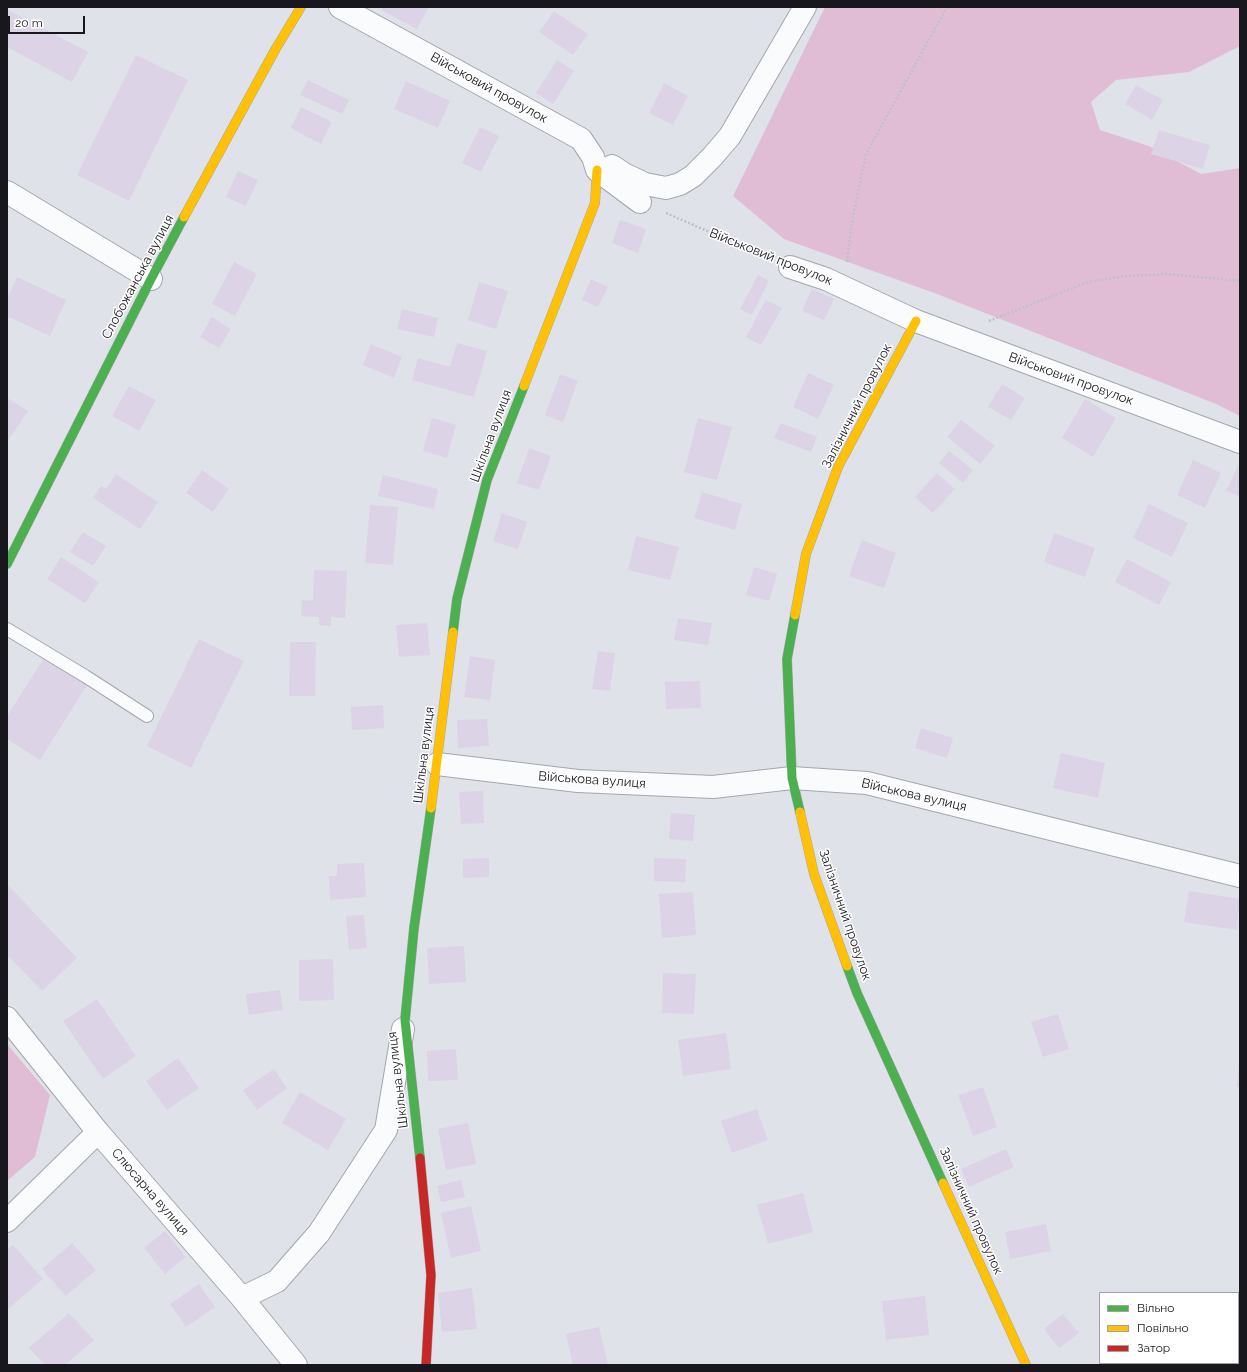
<!DOCTYPE html>
<meta charset="utf-8">
<style>
body{margin:0}
#map{position:relative;width:1247px;height:1372px;overflow:hidden;background:#e0e2ea;font-family:Raleway,sans-serif}
canvas{display:block}
.frame{position:absolute;inset:0;border:8px solid #17171d;pointer-events:none}
.legend{position:absolute;left:1099px;top:1292px;width:140px;height:72px;box-sizing:border-box;background:#fff;border:1px solid #a2a2a5;margin:0;padding:5px 7px;list-style:none;font-size:12px;color:#17171d}
.legend li{display:flex;align-items:center;gap:8px;height:20px}
.legend b{width:20px;border:1px solid #a2a2a5}
.scale{position:absolute;left:8px;top:16px;width:77px;height:18px;box-sizing:border-box;border:2px solid #17171d;border-top:0;padding-left:5px;font-size:12px;line-height:14px;white-space:nowrap;color:#17171d;-webkit-text-stroke:3px #fff;paint-order:stroke}
</style>
<div id="map">
<canvas width="1247" height="1372"></canvas>
<div class="frame"></div>
<ul class="legend">
<li><b style="height:5px;background:#4caf50"></b>Вільно</li>
<li><b style="height:5px;background:#ffc107"></b>Повільно</li>
<li><b style="height:5px;background:#c62828"></b>Затор</li>
</ul>
<div class="scale">20 m</div>
</div>
<script>
const ctx = document.querySelector('canvas').getContext('2d');
ctx.lineJoin = 'round';
function paint(path, color) { ctx.fillStyle = color; ctx.fill(path, 'evenodd'); }
const toPath = rows => new Path2D(rows.map(r => 'M' + r).join(''));
function trace(path, color, width, dash) { ctx.strokeStyle = color; ctx.lineWidth = width; ctx.lineCap = dash ? 'butt' : 'round'; ctx.setLineDash(dash || []); ctx.stroke(path); }
function label(font, color, halo, rows, align = 'center') {
  ctx.font = font + ' Raleway,sans-serif'; ctx.lineWidth = 3; ctx.setLineDash([]); ctx.textBaseline = 'middle'; ctx.strokeStyle = halo; ctx.fillStyle = color; for (const [text, x, y, turn = 0] of rows) {
    ctx.save(); ctx.translate(x, y); ctx.rotate((+turn || 0) * Math.PI / 180); ctx.textAlign = isNaN(turn) ? turn : align; if (halo) ctx.strokeText(text, 0, 0); ctx.fillText(text, 0, 0); ctx.restore();
  }
}
const green = toPath([
 [825,7,1240,7,1240,46,1189,72,1116,80,1091,102,1100,130,1149,146,1201,174,1240,168,1240,416,1216,404,937,294,784,239,733,196],
 [7,1044,50,1095,35,1157,7,1181]
]);
const building = toPath([
 [383,7,429,7,417,29,381,10],
 [7,9,88,52,72,82,7,47],
 [554,11,588,34,573,55,539,32],
 [136,55,188,80,129,201,77,175],
 [557,60,574,71,553,104,536,93],
 [308,80,349,100,342,114,300,95],
 [406,81,450,101,438,128,394,109],
 [664,83,688,96,673,125,649,113],
 [1136,85,1163,100,1152,120,1125,104],
 [301,107,332,122,321,144,291,128],
 [480,127,499,136,481,172,462,163],
 [1159,130,1210,145,1203,169,1151,154],
 [238,171,258,180,246,206,226,197],
 [620,220,646,229,638,253,612,243],
 [234,262,257,274,235,316,212,304],
 [758,275,769,281,752,315,740,309],
 [17,277,66,300,50,336,7,316,7,299],
 [591,279,608,287,598,307,582,300],
 [479,282,508,291,496,329,468,320],
 [812,289,834,299,824,320,802,311],
 [766,300,782,308,761,345,746,337],
 [402,309,438,318,434,337,397,329],
 [212,317,231,329,219,348,200,337],
 [457,343,487,351,474,397,412,380,418,358,450,367],
 [371,344,402,357,394,378,363,365],
 [808,373,834,385,818,419,793,407],
 [560,374,578,381,563,422,545,415],
 [1002,384,1025,398,1011,420,988,407],
 [129,386,156,400,139,431,112,416],
 [7,398,28,411,7,442],
 [1085,399,1116,418,1093,457,1062,438],
 [432,418,456,425,447,458,423,451],
 [698,418,732,427,717,480,684,472],
 [961,420,995,446,980,464,947,437],
 [781,423,817,437,811,452,774,438],
 [529,448,551,456,539,490,517,483],
 [949,451,973,470,963,483,939,463],
 [1193,460,1221,473,1205,508,1177,495],
 [1238,466,1240,466,1240,497,1226,490],
 [202,470,229,489,213,512,186,493],
 [937,473,955,489,933,513,915,497],
 [116,474,158,502,140,529,93,498,101,486,106,489],
 [383,475,438,489,434,509,378,496],
 [702,492,742,504,735,530,694,518],
 [1149,504,1188,523,1172,557,1133,538],
 [370,505,398,507,393,565,365,563],
 [502,513,527,522,518,549,493,541],
 [83,532,106,546,93,566,70,552],
 [1054,533,1095,548,1085,577,1044,562],
 [636,536,679,547,670,580,628,570],
 [862,540,896,553,884,588,849,576],
 [61,557,99,582,85,603,47,579],
 [1127,559,1171,582,1159,605,1115,582],
 [754,567,777,574,769,601,746,595],
 [314,570,347,571,345,618,331,617,331,626,319,625,319,617,301,616,302,600,313,601],
 [678,618,712,623,708,645,674,640],
 [427,623,430,655,399,657,396,625],
 [199,639,244,661,191,768,147,746],
 [290,642,316,642,315,696,289,696],
 [598,651,615,653,610,691,592,689],
 [470,656,495,660,490,700,464,697],
 [44,658,87,685,40,760,7,739,7,716],
 [700,681,701,708,666,709,665,682],
 [383,705,384,728,352,730,351,707],
 [487,719,489,746,458,748,457,720],
 [921,728,953,738,947,758,915,748],
 [1061,753,1105,763,1098,798,1053,788],
 [483,791,484,823,461,824,459,792],
 [671,813,695,815,693,841,669,839],
 [489,858,489,877,463,878,463,859],
 [654,858,686,859,685,882,654,881],
 [364,863,366,897,330,900,329,876,337,876,337,864],
 [7,884,77,958,42,991,7,955],
 [1189,891,1240,899,1237,930,1184,922],
 [693,892,696,935,662,938,659,894],
 [364,915,367,948,349,950,346,916],
 [464,946,466,982,429,984,427,948],
 [333,959,334,1000,299,1001,299,960],
 [663,973,696,974,694,1014,662,1013],
 [280,990,283,1010,249,1015,246,994],
 [97,999,136,1056,103,1079,63,1021],
 [1058,1014,1069,1049,1043,1057,1031,1022],
 [726,1033,731,1069,683,1076,678,1040],
 [456,1049,458,1080,428,1081,427,1051],
 [178,1058,199,1088,167,1110,146,1081],
 [1239,1066,1240,1066,1240,1087,1237,1087],
 [274,1069,287,1088,257,1110,243,1090],
 [983,1087,997,1127,973,1136,958,1095],
 [300,1092,346,1119,328,1150,282,1123],
 [757,1109,768,1140,732,1153,721,1121],
 [468,1123,476,1164,446,1170,438,1129],
 [1006,1149,1014,1167,969,1187,961,1169],
 [461,1180,465,1197,441,1202,437,1186],
 [803,1193,813,1232,768,1244,757,1205],
 [471,1206,481,1251,451,1258,441,1213],
 [1046,1224,1051,1251,1010,1259,1005,1232],
 [165,1231,186,1257,165,1274,144,1248],
 [72,1243,96,1270,66,1296,42,1269],
 [13,1245,43,1279,7,1310,7,1250],
 [199,1284,215,1307,186,1327,170,1304],
 [472,1288,477,1329,442,1332,438,1293],
 [925,1296,929,1335,886,1340,882,1301],
 [69,1313,94,1340,65,1365,45,1365,29,1348],
 [1063,1314,1079,1333,1059,1348,1044,1329],
 [599,1327,608,1365,573,1365,566,1334]
]);
const path = toPath([
 [666,213,769,258],
 [847,262,852,221,866,154,947,7],
 [989,321,1088,282,1127,276,1169,274,1240,281]
]);
const lane = toPath([
 [7,629,85,676,147,716]
]);
const street = toPath([
 [340,7,581,139,593,157,597,170,640,202],
 [612,166,624,174,645,184,666,188,680,184,693,176,712,157,730,136,805,7],
 [7,192,151,279],
 [790,267,826,279,916,321,1240,442],
 [437,764,578,781,713,787,792,778,867,783,1240,876],
 [7,1018,98,1132,242,1298,296,1365],
 [7,1221,98,1132],
 [242,1298,277,1281,319,1233,386,1130,403,1029]
]);
const fast = toPath([
 [7,564,151,279,184,217],
 [795,615,787,659,792,778,800,812],
 [453,632,457,599,487,480,524,386],
 [847,966,857,993,943,1183],
 [420,1158,405,1020,414,928,431,808]
]);
const slow = toPath([
 [184,217,275,50,301,7],
 [524,386,595,203,597,170],
 [795,615,806,554,838,467,916,321],
 [431,808,453,632],
 [800,812,814,874,847,966],
 [943,1183,1026,1365]
]);
const jam = toPath([
 [420,1158,431,1275,426,1365]
]);
const streetNames = [
 ["Військовий провулок",489,88,29],
 ["Військовий провулок",771,257,22],
 ["Слобожанська вулиця",138,277,-62],
 ["Військовий провулок",1071,379,20],
 ["Залізничний провулок",857,406,-63],
 ["Шкільна вулиця",491,436,-70],
 ["Шкільна вулиця",424,755,-83],
 ["Військова вулиця",592,780,4],
 ["Військова вулиця",914,795,13],
 ["Залізничний провулок",845,915,71],
 ["Шкільна вулиця",398,1080,-97],
 ["Слюсарна вулиця",150,1192,49],
 ["Залізничний провулок",971,1211,66]
];
paint(green, '#e0bdd4');
paint(building, '#dcd3e6');
trace(lane, '#a5a6ac', 14);
trace(street, '#a5a6ac', 24);
trace(fast, '#a5a6ac', 10);
trace(slow, '#a5a6ac', 10);
trace(jam, '#a5a6ac', 10);
trace(path, '#c0c1c4', 2.5, [2, 2]);
trace(lane, '#fafbfc', 12);
trace(street, '#fafbfc', 22);
trace(fast, '#4caf50', 9);
trace(slow, '#ffc107', 9);
trace(jam, '#c62828', 9);
label('13px', '#17171d', '#fff', streetNames);
</script>
